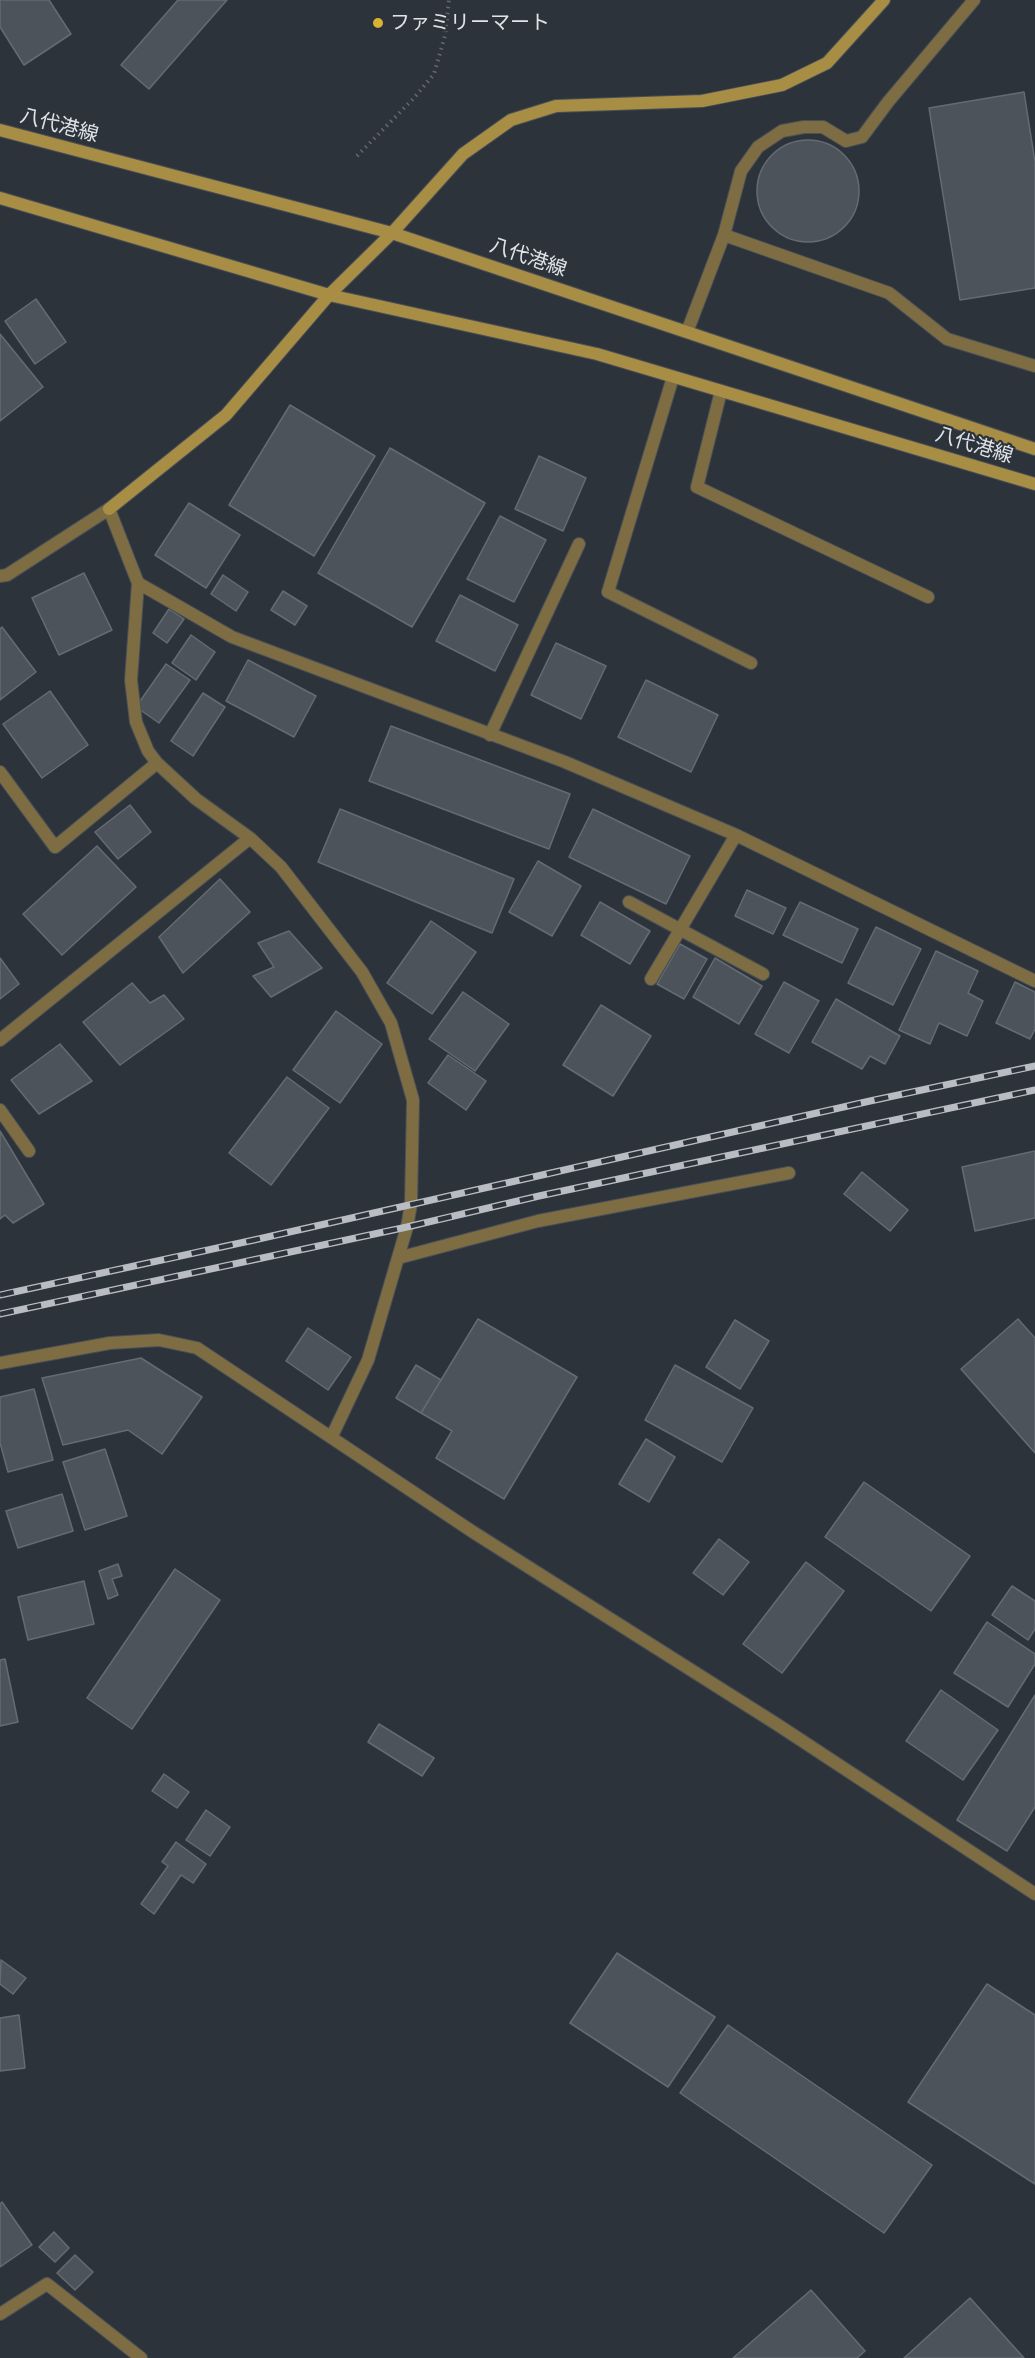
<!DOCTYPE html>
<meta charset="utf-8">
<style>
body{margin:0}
canvas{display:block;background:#2d333b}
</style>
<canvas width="1035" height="2358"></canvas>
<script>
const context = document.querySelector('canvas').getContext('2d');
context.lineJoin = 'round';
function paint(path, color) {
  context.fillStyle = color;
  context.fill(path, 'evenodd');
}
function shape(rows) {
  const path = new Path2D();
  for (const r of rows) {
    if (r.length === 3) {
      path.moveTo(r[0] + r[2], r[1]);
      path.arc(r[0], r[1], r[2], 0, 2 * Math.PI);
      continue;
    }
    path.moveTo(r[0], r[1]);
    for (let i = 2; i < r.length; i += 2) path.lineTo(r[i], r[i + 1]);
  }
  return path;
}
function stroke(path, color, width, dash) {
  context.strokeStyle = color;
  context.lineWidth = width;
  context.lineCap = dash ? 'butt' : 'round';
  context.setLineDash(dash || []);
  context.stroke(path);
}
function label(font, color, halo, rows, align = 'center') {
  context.font = font + ' Arial,"Noto Sans JP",sans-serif';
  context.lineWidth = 4.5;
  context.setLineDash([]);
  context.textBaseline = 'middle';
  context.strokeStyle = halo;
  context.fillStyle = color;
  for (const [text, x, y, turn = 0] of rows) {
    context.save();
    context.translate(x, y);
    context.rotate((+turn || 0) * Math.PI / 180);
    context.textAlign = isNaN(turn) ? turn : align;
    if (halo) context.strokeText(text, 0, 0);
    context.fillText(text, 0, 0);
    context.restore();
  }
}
const building = shape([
 [0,0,49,0,71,34,24,65,0,27,0,0],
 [178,0,227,0,149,89,121,65,178,0],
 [1024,92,1035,162,1035,288,960,300,929,108,1024,92],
 [808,191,51],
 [36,299,66,342,35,364,5,321,36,299],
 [0,334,43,387,0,421,0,334],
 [290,405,375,456,314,556,229,505,290,405],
 [390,448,485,503,412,627,318,573,390,448],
 [539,456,586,478,563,531,515,509,539,456],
 [189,503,240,535,206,588,155,555,189,503],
 [500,516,546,540,514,602,467,579,500,516],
 [84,573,112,630,59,655,32,598,84,573],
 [223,575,248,592,236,611,211,594,223,575],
 [283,591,307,606,295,625,271,610,283,591],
 [460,595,518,625,495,671,436,641,460,595],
 [169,609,184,619,167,643,153,633,169,609],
 [2,627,36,672,0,700,0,629,2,627],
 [191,635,215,652,196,680,172,663,191,635],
 [556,643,606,666,581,719,531,695,556,643],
 [248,660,316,696,294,737,226,701,248,660],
 [166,664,190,680,159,723,136,707,166,664],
 [646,680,718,715,691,772,618,737,646,680],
 [50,691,88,745,42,778,3,724,50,691],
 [203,693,225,707,193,756,171,741,203,693],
 [391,726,570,794,549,849,369,781,391,726],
 [130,805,151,832,118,859,95,832,130,805],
 [340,809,514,879,492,933,318,862,340,809],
 [593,809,690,856,666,904,569,857,593,809],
 [97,846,136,887,62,955,23,914,97,846],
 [538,861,581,886,552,936,509,912,538,861],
 [220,879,250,912,183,973,159,937,220,879],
 [747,890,786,908,773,934,735,916,747,890],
 [600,902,650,931,630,964,581,935,600,902],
 [800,902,858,929,842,963,783,935,800,902],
 [431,921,476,952,432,1014,387,983,431,921],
 [876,927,921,949,893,1005,848,983,876,927],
 [289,931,322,968,271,997,253,976,274,967,258,943,289,931],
 [680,944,707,959,684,999,657,984,680,944],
 [936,951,978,971,968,993,983,1001,967,1036,939,1023,930,1044,899,1030,936,951],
 [0,958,19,984,0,999,0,958],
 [715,958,762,986,739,1024,693,997,715,958],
 [784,982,819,1001,789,1053,755,1034,784,982],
 [1015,982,1035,992,1035,1029,1030,1039,996,1023,1015,982],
 [132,983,150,1003,164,995,184,1019,120,1065,83,1022,132,983],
 [463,992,509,1024,475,1071,429,1039,463,992],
 [836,999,900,1036,885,1064,870,1056,862,1069,812,1042,836,999],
 [601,1005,651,1036,613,1096,563,1065,601,1005],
 [336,1011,382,1044,340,1103,293,1070,336,1011],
 [60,1044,92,1081,39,1114,11,1080,60,1044],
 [448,1055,486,1081,466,1110,428,1083,448,1055],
 [287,1077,329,1108,271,1185,229,1153,287,1077],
 [0,1131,44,1204,13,1223,5,1215,0,1219,0,1131],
 [1035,1151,1035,1218,975,1231,962,1167,1035,1151],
 [862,1172,908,1210,890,1231,844,1194,862,1172],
 [478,1319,577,1377,504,1499,436,1458,452,1431,421,1413,478,1319],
 [1018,1319,1035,1338,1035,1453,961,1369,1018,1319],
 [735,1320,769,1341,740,1389,706,1367,735,1320],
 [308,1328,351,1357,328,1390,286,1361,308,1328],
 [141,1358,202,1397,162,1454,128,1430,63,1445,42,1378,141,1358],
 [416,1365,441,1380,421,1413,396,1398,416,1365],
 [675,1365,753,1408,722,1462,645,1420,675,1365],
 [34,1389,53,1460,8,1472,0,1443,0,1397,34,1389],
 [646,1439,675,1457,649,1502,619,1484,646,1439],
 [105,1449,127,1516,85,1530,63,1462,105,1449],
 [864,1482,970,1556,931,1611,825,1537,864,1482],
 [62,1494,73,1531,18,1548,6,1511,62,1494],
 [719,1539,749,1562,723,1595,693,1573,719,1539],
 [806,1562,844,1591,782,1673,743,1644,806,1562],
 [118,1564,122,1576,112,1579,118,1595,108,1599,99,1571,118,1564],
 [175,1569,220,1600,132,1729,87,1698,175,1569],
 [84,1581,94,1624,28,1640,18,1597,84,1581],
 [1012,1586,1035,1601,1035,1629,1028,1640,992,1615,1012,1586],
 [987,1622,1035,1654,1035,1664,1008,1707,954,1673,987,1622],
 [5,1659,18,1722,0,1726,0,1660,5,1659],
 [941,1690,998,1730,963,1780,906,1741,941,1690],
 [1035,1695,1035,1807,1007,1851,957,1820,1035,1695],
 [379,1724,434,1758,422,1776,368,1742,379,1724],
 [164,1774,189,1792,177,1808,152,1791,164,1774],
 [206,1810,230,1827,210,1856,186,1840,206,1810],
 [176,1842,206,1864,193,1883,181,1875,154,1914,141,1904,168,1866,162,1862,176,1842],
 [617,1953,715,2017,668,2087,570,2023,617,1953],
 [1,1960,26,1978,13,1994,0,1984,1,1960],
 [987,1984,1035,2015,1035,2184,908,2102,987,1984],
 [19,2015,25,2068,0,2071,0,2018,19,2015],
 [728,2025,932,2165,884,2233,680,2093,728,2025],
 [2,2202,32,2245,0,2267,0,2204,2,2202],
 [54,2232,69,2248,55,2262,39,2247,54,2232],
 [75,2255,93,2272,75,2290,57,2273,75,2255],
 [811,2290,865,2351,857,2358,733,2358,811,2290],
 [970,2298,1024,2358,904,2358,970,2298]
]);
paint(building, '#4d535b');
stroke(building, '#646b73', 1.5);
const lane = shape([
 [974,0,888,102,862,137,846,141,823,127,804,127,782,131,758,147,741,171,724,235,889,293,947,339,1035,366],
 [687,332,724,235],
 [673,377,608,592,751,663],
 [721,391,697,487,928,597]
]);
const street = shape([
 [0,576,7,575,109,509,138,583,131,680,136,722,148,751,157,763,196,799,250,838,281,867,362,972,391,1023,413,1100,411,1204,407,1227,368,1360,332,1436],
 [138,583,232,637,565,762,736,835,1035,981],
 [490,735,579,544],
 [0,772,55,847,157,763],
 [629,902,763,974],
 [651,979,736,835],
 [0,1040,250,838],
 [0,1110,29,1151],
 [398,1258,538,1221,789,1173],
 [0,1363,110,1343,159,1340,197,1348,473,1532,778,1725,1035,1894],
 [0,2314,47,2284,141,2358]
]);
const secondary = shape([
 [0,130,392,233,1035,449],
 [0,198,329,295,597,354,1035,484],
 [109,509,226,415,329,295,392,233,463,154,511,120,556,106,702,101,782,85,827,63,884,0]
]);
stroke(lane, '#494f57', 14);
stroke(street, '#494f57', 14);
stroke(secondary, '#494f57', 14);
stroke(shape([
 [357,156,414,98,434,74,445,36,449,0]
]), '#63686f', 4, [1.5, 4.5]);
stroke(lane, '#7e6d42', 12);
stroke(street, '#7e6d42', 12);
stroke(secondary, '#a88d45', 12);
const rail = shape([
 [0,1295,254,1240,870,1101,1035,1066],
 [0,1314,407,1227,539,1196,1035,1090]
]);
stroke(rail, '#b9bdc3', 7);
stroke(rail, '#2d333b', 4.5, [14]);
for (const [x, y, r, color] of [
 [378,23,6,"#dcb233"]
]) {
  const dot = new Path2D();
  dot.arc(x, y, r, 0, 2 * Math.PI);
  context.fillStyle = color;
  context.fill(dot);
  stroke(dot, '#2d333b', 2);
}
label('20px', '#dfe3e8', '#2d333b', [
 ["ファミリーマート",390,23]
], 'left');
label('20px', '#dfe3e8', '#2d333b', [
 ["八代港線",59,126,15],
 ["八代港線",528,258,19],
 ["八代港線",974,446,17]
]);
</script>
